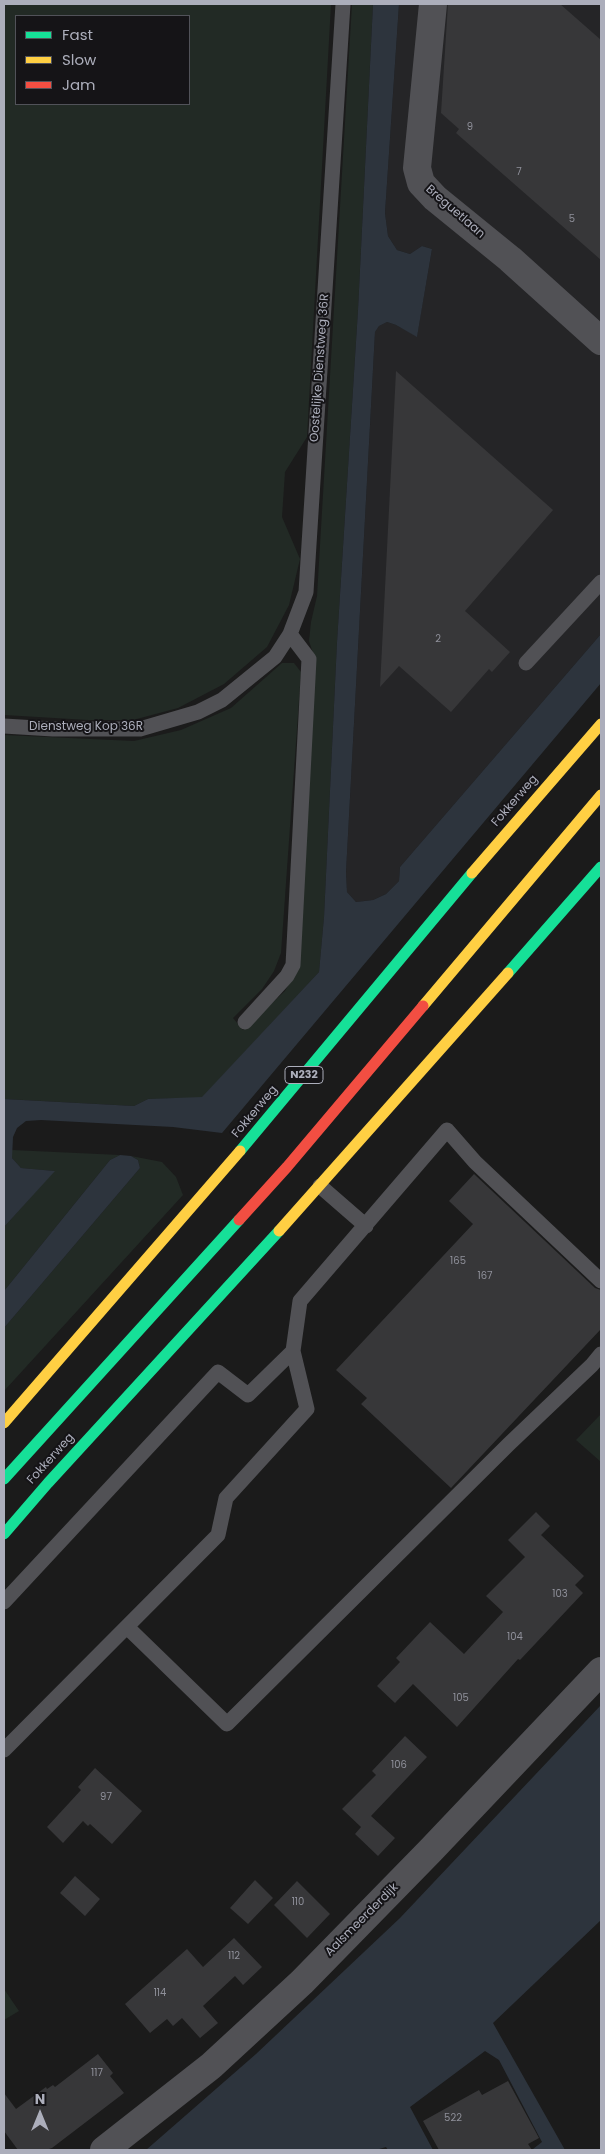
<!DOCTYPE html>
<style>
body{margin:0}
#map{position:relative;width:605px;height:2154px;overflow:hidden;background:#1b1b1b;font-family:Poppins,sans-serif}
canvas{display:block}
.frame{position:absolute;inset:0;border:5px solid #acaebb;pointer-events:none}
.legend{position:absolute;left:15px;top:15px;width:175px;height:90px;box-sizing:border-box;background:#151417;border:1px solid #515259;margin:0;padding:6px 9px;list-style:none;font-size:15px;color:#acaebb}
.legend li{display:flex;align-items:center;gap:10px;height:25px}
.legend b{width:25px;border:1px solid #515259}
.north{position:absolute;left:15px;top:2089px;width:50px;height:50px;-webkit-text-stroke:4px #151417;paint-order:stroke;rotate:0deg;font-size:14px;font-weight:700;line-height:20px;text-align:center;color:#acaebb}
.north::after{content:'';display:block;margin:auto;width:18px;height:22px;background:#acaebb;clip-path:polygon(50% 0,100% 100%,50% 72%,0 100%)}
</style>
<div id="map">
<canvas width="605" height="2154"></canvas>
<div class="frame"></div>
<ul class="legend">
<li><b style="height:6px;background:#16e098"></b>Fast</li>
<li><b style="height:6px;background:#ffcf43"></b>Slow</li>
<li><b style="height:6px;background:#f24e42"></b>Jam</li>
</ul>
<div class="north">N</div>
</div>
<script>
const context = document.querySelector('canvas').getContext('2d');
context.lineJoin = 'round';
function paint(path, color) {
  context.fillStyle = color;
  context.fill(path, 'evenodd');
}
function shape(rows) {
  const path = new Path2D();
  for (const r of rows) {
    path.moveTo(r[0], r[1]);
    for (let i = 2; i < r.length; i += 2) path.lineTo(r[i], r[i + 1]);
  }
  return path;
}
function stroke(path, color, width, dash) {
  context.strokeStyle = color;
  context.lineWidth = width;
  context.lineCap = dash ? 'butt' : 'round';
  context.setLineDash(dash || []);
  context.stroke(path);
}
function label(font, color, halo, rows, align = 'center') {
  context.font = font + ' Poppins,sans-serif';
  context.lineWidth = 4;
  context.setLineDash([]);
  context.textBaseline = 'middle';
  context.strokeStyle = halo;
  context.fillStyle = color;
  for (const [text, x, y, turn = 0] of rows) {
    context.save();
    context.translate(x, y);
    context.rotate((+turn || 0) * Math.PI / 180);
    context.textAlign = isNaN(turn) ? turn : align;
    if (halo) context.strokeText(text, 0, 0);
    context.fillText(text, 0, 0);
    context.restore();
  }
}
paint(shape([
 [399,4,601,4,601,634,400,867,399,881,386,894,373,900,356,902,347,892,346,872,375,332,379,326,387,322,396,325,417,336,432,249,422,246,410,254,397,250,388,236,385,213]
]), '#252527');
paint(shape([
 [4,4,331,4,307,437,285,472,282,517,300,559,289,605,267,647,224,684,178,708,133,720,88,720,4,715],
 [16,16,189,16,189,104,16,104],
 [352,4,373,4,358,310,337,642,324,917,319,972,202,1098,148,1099,134,1106,4,1099,4,735,134,741,181,730,231,708,282,663,294,663,301,672,281,953,274,971,262,989,233,1018,243,1030,285,991,295,972,314,656,309,641,311,622,317,596],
 [12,1150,120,1155,110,1160,4,1291,4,1227,54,1171,21,1168,12,1158],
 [131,1156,162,1162,176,1177,183,1195,4,1391,4,1328,140,1168,138,1160],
 [601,1414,601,1462,576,1440],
 [4,1989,19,2011,4,2020]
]), '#222a25');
paint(shape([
 [373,4,399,4,385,213,388,236,397,250,410,254,422,246,432,249,417,337,396,325,387,322,379,326,375,332,346,872,347,892,356,902,373,900,386,894,399,881,400,867,601,634,601,683,222,1133,173,1127,41,1120,26,1121,17,1128,13,1137,12,1158,21,1168,55,1171,4,1227,4,1099,134,1106,148,1099,202,1097,319,972,324,917,337,642,358,310],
 [120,1155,131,1156,138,1160,140,1168,4,1328,4,1291,110,1160],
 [601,1705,601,1920,493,2023,565,2150,534,2150,533,2149,542,2142,499,2060,485,2051,410,2107,433,2150,388,2150,386,2147,376,2150,146,2150,256,2054,400,1918]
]), '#2d343d');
paint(shape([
 [448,4,560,4,601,40,601,260,456,133,459,129,441,113],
 [396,371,553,510,465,611,510,652,492,672,489,669,451,712,399,666,380,687],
 [474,1174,595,1288,601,1290,601,1329,451,1488,361,1404,367,1398,336,1370,473,1224,449,1201],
 [536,1512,550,1526,541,1535,584,1576,575,1585,583,1593,520,1660,518,1659,457,1727,413,1684,395,1703,377,1686,400,1662,396,1658,430,1622,464,1654,503,1612,486,1596,525,1557,508,1540],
 [405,1736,427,1757,371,1816,395,1838,378,1856,355,1834,361,1827,342,1809,376,1775,372,1771],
 [95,1768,142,1811,112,1844,90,1824,88,1826,83,1821,63,1843,47,1827,81,1790,78,1787],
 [75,1876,100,1899,85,1916,60,1893],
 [255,1880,273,1898,248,1924,230,1908],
 [297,1881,330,1914,307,1938,274,1905],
 [234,1938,262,1967,243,1985,235,1976,203,2006,218,2023,200,2038,182,2018,173,2026,167,2019,150,2033,125,2004,187,1949,203,1967],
 [98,2054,113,2073,110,2076,124,2093,52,2148,46,2150,18,2150,4,2131,4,2093,16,2109,46,2087,47,2089,53,2085,55,2087],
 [508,2081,539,2138,528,2144,532,2150,439,2150,423,2121,479,2090,482,2095]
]), '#373739');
stroke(shape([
 [526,663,601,582],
 [4,726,53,729,140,729,198,712,222,700,275,657,290,634,306,592,343,4],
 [245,1022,287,976,293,965,309,659,290,634],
 [320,1186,366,1226],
 [4,1602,218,1372,248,1395,293,1351],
 [127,1627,227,1724,509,1444,592,1365,601,1354],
 [4,1750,218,1535,226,1498,307,1409,293,1351,300,1301,447,1130,475,1162,601,1281]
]), '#515155', 15);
stroke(shape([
 [433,4,417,168,421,183,435,198,510,259,601,341],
 [104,2150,211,2066,302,1982,431,1850,601,1671]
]), '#515155', 28);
stroke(shape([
 [508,973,601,867],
 [240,1151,472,873],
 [4,1479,239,1220],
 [4,1534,48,1483,279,1231]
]), '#16e098', 11);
stroke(shape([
 [472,873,601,724],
 [423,1006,601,795],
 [279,1231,508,973],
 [4,1423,240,1151]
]), '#ffcf43', 11);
stroke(shape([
 [239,1220,287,1167,423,1006]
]), '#f24e42', 11);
label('10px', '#8f909a', null, [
 ["9",470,127],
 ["7",519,172],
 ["5",572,219],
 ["2",438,639],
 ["165",458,1261],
 ["167",485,1276],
 ["103",560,1594],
 ["104",515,1637],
 ["105",461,1698],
 ["106",399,1765],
 ["97",106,1797],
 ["110",298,1902],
 ["112",234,1956],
 ["114",160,1993],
 ["117",97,2073],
 ["522",453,2118]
]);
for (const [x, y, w] of [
 [304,1075,38]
]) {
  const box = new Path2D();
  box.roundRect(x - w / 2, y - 8.5, w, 17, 4);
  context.fillStyle = '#151417';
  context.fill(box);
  stroke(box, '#acaebb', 1);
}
label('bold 11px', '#acaebb', null, [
 ["N232",304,1075]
]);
label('12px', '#acaebb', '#151417', [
 ["Breguetlaan",455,212,41],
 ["Oostelijke Dienstweg 36R",320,368,-86],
 ["Dienstweg Kop 36R",86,727],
 ["Fokkerweg",515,801,-49],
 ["Fokkerweg",255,1112,-50],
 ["Fokkerweg",51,1459,-48],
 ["Aalsmeerderdijk",362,1920,-45]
]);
</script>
